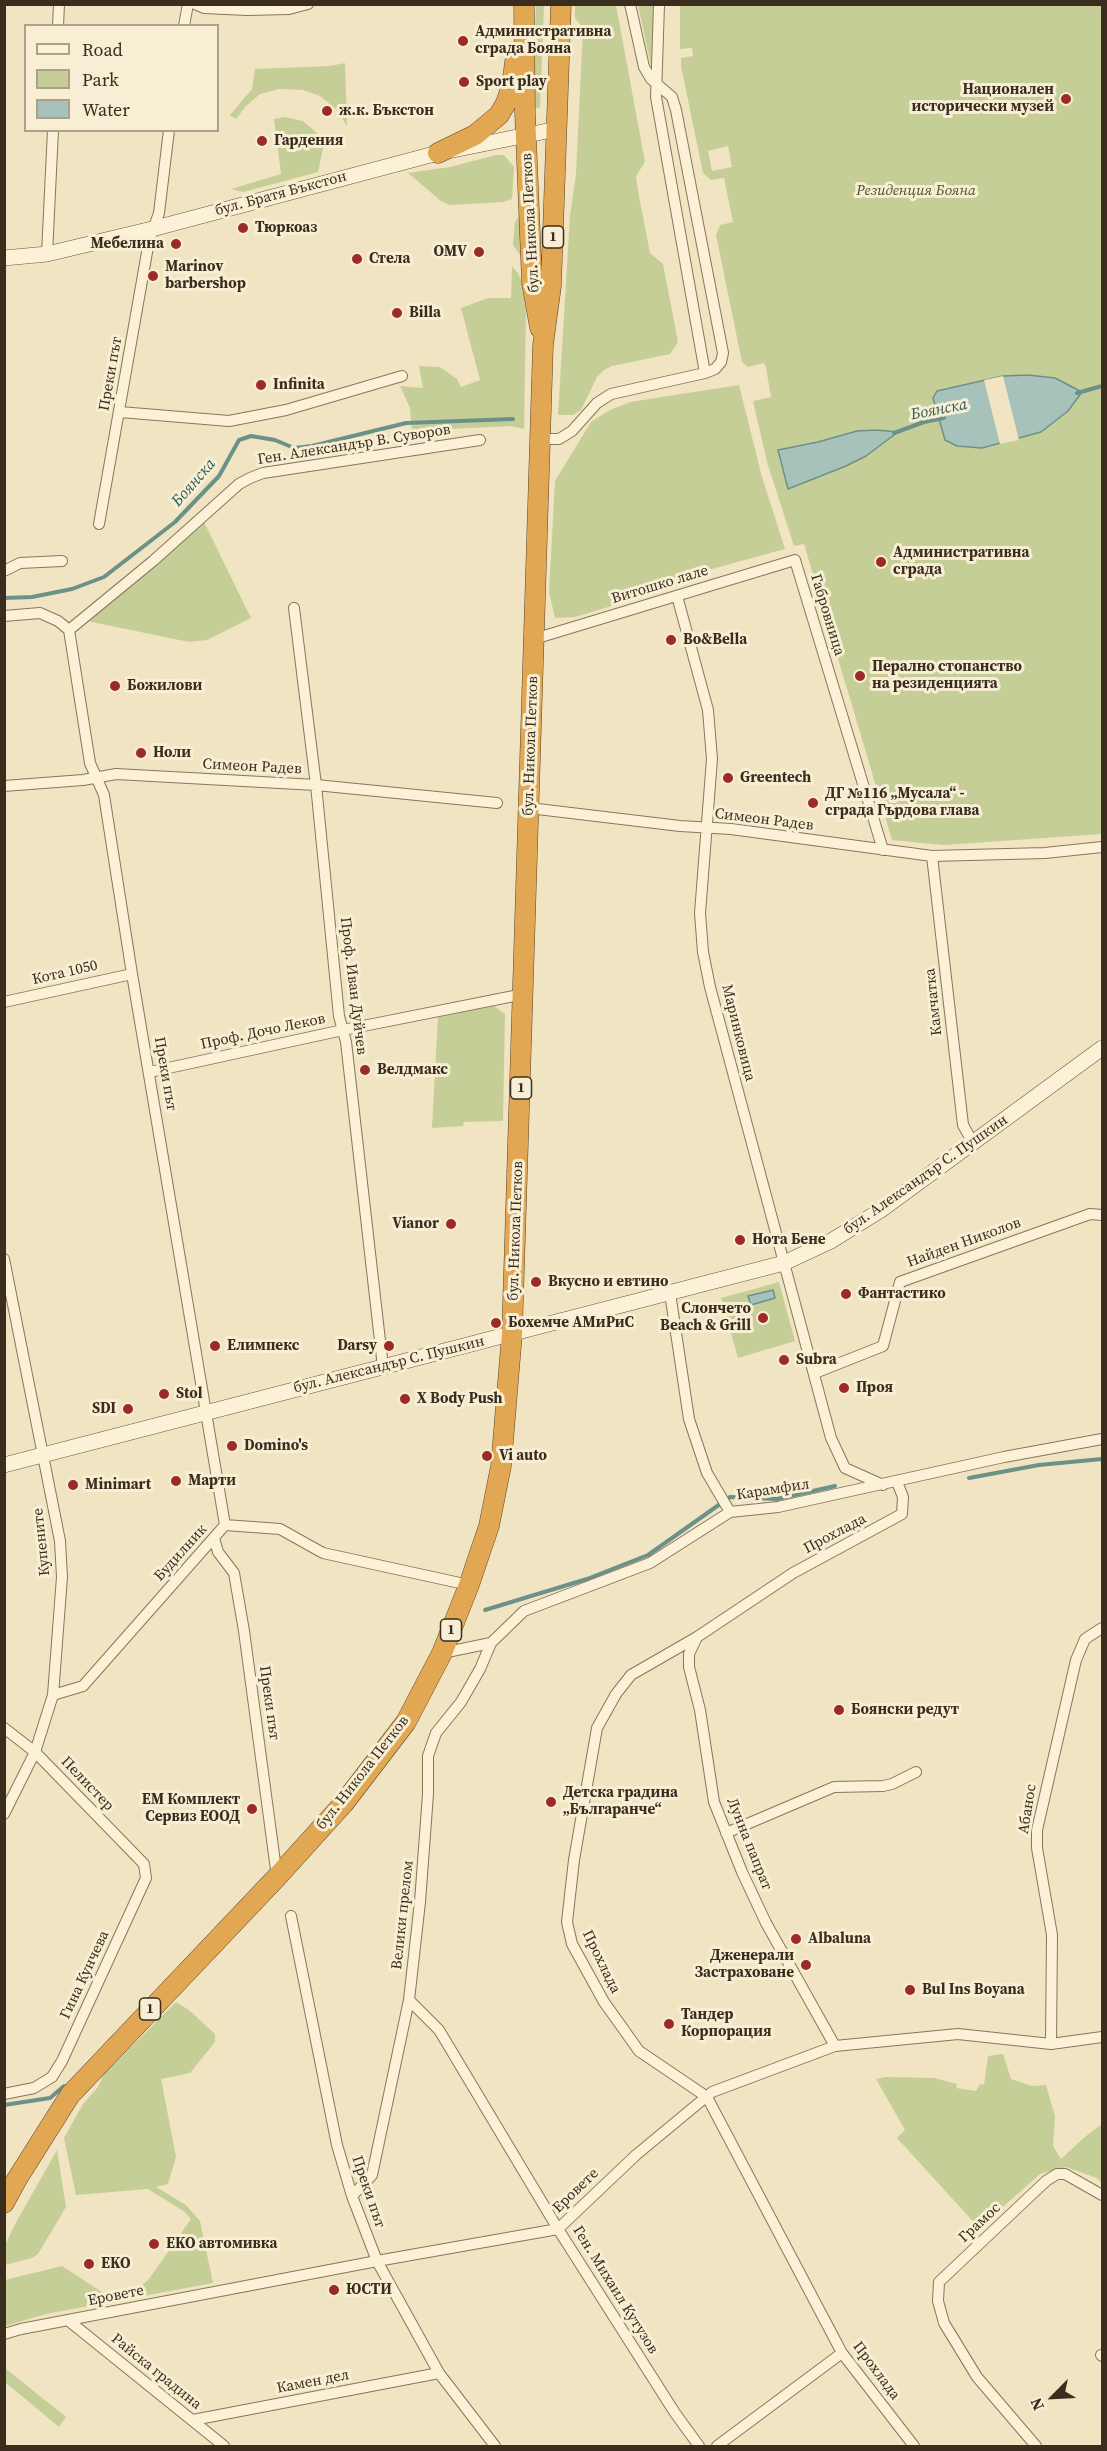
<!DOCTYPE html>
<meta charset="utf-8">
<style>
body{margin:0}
#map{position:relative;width:1107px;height:2451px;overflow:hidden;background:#f0e4c3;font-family:"Source Serif 4",serif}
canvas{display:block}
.frame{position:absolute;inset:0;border:6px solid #3a2d1e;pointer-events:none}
.legend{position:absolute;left:24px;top:24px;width:195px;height:108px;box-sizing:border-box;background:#f7eed3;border:2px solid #aba18b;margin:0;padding:8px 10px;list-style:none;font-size:18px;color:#3a2d1e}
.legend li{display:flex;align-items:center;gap:12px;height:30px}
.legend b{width:30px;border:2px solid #aba18b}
.north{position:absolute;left:1023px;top:2367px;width:60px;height:60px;-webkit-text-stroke:4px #f7eed3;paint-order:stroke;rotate:246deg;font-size:16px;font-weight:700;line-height:24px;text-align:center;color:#3a2d1e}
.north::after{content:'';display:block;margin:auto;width:21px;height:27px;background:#3a2d1e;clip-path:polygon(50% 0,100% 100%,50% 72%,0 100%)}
</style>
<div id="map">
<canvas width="1107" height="2451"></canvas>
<div class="frame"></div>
<ul class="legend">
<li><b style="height:8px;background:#faf1d7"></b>Road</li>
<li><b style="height:16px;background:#c6ce97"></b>Park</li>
<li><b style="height:16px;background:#a6c2bb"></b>Water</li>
</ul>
<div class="north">N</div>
</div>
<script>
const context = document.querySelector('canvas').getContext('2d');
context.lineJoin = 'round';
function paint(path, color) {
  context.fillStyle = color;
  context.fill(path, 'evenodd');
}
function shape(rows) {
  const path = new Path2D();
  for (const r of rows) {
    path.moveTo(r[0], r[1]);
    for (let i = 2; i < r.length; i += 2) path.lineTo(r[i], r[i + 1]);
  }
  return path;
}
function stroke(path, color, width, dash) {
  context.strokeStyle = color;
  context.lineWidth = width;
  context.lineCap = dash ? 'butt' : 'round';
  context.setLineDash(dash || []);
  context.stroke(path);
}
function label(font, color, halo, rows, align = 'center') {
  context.font = font + ' "Source Serif 4",serif';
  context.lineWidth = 6;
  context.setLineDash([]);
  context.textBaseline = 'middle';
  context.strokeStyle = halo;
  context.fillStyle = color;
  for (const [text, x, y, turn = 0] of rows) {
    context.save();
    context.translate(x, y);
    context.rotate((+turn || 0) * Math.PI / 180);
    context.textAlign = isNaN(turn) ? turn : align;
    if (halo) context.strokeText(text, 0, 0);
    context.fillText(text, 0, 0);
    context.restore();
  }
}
paint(shape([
 [536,5,544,5,540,108,532,107],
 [575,5,616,5,645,162,636,176,638,191,650,253,663,264,678,342,670,354,612,366,604,370,597,377,581,410,573,415,558,415,570,216,576,174,583,28,575,18],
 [638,5,654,5,651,66],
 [680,5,1102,5,1102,834,944,845,892,840,804,544,794,546,767,462,753,401,771,397,766,368,764,363,748,367,742,362,716,235,720,225,733,222,724,178,711,180,703,173,681,66,681,58,693,56,692,48,680,49],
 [728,146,732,167,712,171,708,151],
 [345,63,347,126,336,109,320,96,303,90,279,89,260,94,246,106,236,119,230,115,252,89,255,69,330,66],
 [285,117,303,121,316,132,323,149,318,172,243,192,231,189,281,174,274,119],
 [496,155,504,155,514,167,512,199,503,202,450,205,441,201,408,173,450,167],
 [523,211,527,265,513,245,515,222],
 [512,266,518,273,522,282,526,312,524,429,510,426,412,431,410,408,400,386,423,388,419,366,440,367,457,379,461,387,480,380,461,308,488,298,511,298],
 [739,385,762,477,785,549,613,596,615,605,575,617,555,618,549,592,555,481,591,422,608,411,630,402],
 [203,520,251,618,207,640,189,642,87,621],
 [494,1006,505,1014,503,1121,464,1122,463,1126,432,1128,438,1017],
 [779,1282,795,1341,738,1358,721,1298],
 [176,2002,189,2010,215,2034,215,2042,190,2073,161,2079,176,2157,168,2184,156,2187,186,2205,200,2221,213,2283,46,2314,5,2326,5,2280,62,2266,105,2294,141,2286,149,2279,191,2219,185,2212,148,2189,76,2195,64,2138,83,2104,98,2087,104,2074],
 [1003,2054,1011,2079,1032,2086,1046,2085,1055,2116,1053,2146,1061,2159,1086,2136,1102,2124,1102,2183,1097,2178,1066,2167,1040,2174,979,2228,897,2138,905,2130,876,2079,886,2077,934,2078,957,2084,956,2088,976,2091,980,2084,984,2085,988,2056],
 [57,2150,66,2207,38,2254,32,2258,5,2265,5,2246,14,2226],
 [6,2369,66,2417,59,2427,5,2382]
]), '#c6ce97');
const water = shape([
 [1028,375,1055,378,1082,392,1068,411,1041,432,982,448,957,446,945,440,933,398,937,391,1003,376,1028,375],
 [876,430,898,432,866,456,846,466,788,489,778,450,818,442,857,431,876,430],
 [773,1290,775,1298,751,1305,748,1296,773,1290]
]);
paint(water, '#a6c2bb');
stroke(water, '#6c9189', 1.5);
paint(shape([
 [1003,376,1019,440,1000,444,984,380]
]), '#f0e4c3');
stroke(shape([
 [1077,393,1102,386],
 [894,433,924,422,944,418],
 [4,598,32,597,72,589,104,577,175,522,219,476,239,440,251,436,275,440,294,448,312,446,406,423,513,419],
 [969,1478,1039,1465,1102,1459],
 [485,1610,587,1579,648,1555,730,1497,777,1499,835,1486],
 [4,2105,50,2098,64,2086]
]), '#6c9189', 4);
const street = shape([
 [195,4,204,8,247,10,289,9,308,4],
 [659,4,656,97,705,373],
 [58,26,59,4],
 [184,26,188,4],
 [47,254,53,130],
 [120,412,229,421,286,410,402,376],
 [541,439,559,439,572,431,597,403,611,394,705,373,715,369,721,362,723,353,676,110,672,97,651,79,644,67,630,4],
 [99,524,149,241,159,213,169,130],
 [4,571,20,563,62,561],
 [677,596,708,710,712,759,700,913,703,952,710,987,831,1438,845,1468,883,1485],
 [294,608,316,785,339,1016,346,1042,383,1367],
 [4,616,40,613,58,621,69,630],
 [69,630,90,763,104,795,132,974,225,1525],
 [69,630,153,561,239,484,250,478,263,473,480,440],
 [534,639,795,560,883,850],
 [4,786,83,780,116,774,316,785,497,803],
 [529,808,680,826,731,829,932,856,1045,853,1102,847],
 [932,856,963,1125,973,1143],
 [4,1002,132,974],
 [150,1072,343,1030,524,994],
 [4,1259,60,1541,62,1577,53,1695,35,1752,4,1814],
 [670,1293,689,1419,707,1473,730,1512],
 [815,1373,883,1346,900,1282,1090,1214,1102,1215],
 [897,1482,903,1497,902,1514,793,1573,697,1637,631,1675,616,1694,597,1728,574,1860,567,1922,572,1944,604,2002,639,2051,707,2097,842,2353,914,2446],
 [214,1538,218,1552,234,1573,244,1631,277,1877],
 [697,1637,689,1654,689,1667,700,1710,714,1802,742,1872,766,1923,835,2046],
 [442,1653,491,1643,524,1611,650,1563,730,1512,778,1507,1004,1457,1102,1439],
 [53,1695,83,1686,225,1525,280,1529,323,1553,469,1585],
 [4,1728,35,1752,144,1864,146,1878,62,2061,52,2077,34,2088,4,2094],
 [726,1833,834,1787,883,1786,892,1784,916,1772],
 [291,1916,337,2145,352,2196,377,2261,439,2373,495,2446],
 [409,2000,439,2030,558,2229,675,2413,699,2446],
 [1051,2044,1052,1935,1037,1848,1037,1830,1076,1660,1085,1639,1102,1628],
 [352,2196,372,2175,409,2000,420,1902,428,1794,428,1756,436,1733,461,1702,480,1669,491,1643],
 [69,2321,224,2446],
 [4,2334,21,2329,377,2261,558,2229,636,2155,712,2092,835,2046,958,2034,1051,2044,1102,2037],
 [1101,2355,1102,2356],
 [193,2420,439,2373],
 [717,2446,842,2353],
 [1036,2446,977,2377,944,2323,938,2301,939,2282,1046,2181,1057,2174,1065,2174,1102,2195]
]);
const secondary = shape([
 [4,258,47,254,152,229,438,153,557,129],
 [4,1465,784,1263,831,1241,881,1210,1102,1048]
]);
const highway = shape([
 [524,4,525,113,532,283,540,328],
 [438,153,475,135,499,115,506,103,512,85,515,62],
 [4,2203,17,2179,70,2095,277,1877,344,1803,406,1722,442,1653,469,1585,489,1526,501,1466,512,1334,543,345,551,286,561,4]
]);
stroke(street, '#8b7559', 12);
stroke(secondary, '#6d563c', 16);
stroke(highway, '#58432e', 21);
stroke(street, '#faf1d7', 10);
stroke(secondary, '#faf1d7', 15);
stroke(highway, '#e1a752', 20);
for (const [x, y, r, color] of [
 [463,41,6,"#9c2a27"],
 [464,82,6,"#9c2a27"],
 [1066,99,6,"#9c2a27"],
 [327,111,6,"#9c2a27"],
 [262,141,6,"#9c2a27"],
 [243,228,6,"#9c2a27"],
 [176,244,6,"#9c2a27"],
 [479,252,6,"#9c2a27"],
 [357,259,6,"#9c2a27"],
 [153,276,6,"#9c2a27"],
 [397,313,6,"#9c2a27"],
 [261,385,6,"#9c2a27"],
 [881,562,6,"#9c2a27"],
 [671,640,6,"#9c2a27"],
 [860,676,6,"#9c2a27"],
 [115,686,6,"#9c2a27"],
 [141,753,6,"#9c2a27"],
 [728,778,6,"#9c2a27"],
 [813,803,6,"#9c2a27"],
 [365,1070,6,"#9c2a27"],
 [451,1224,6,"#9c2a27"],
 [740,1240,6,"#9c2a27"],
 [536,1282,6,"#9c2a27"],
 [846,1294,6,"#9c2a27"],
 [763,1318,6,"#9c2a27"],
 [496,1323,6,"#9c2a27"],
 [215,1346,6,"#9c2a27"],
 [389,1346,6,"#9c2a27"],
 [784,1360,6,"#9c2a27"],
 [844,1388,6,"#9c2a27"],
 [164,1394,6,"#9c2a27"],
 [405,1399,6,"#9c2a27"],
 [128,1409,6,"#9c2a27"],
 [232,1446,6,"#9c2a27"],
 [487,1456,6,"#9c2a27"],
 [176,1481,6,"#9c2a27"],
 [73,1485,6,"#9c2a27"],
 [839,1710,6,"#9c2a27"],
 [551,1802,6,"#9c2a27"],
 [252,1809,6,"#9c2a27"],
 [796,1939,6,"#9c2a27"],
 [806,1965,6,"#9c2a27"],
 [910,1990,6,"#9c2a27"],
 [669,2024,6,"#9c2a27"],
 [154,2244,6,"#9c2a27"],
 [89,2264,6,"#9c2a27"],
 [334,2290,6,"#9c2a27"]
]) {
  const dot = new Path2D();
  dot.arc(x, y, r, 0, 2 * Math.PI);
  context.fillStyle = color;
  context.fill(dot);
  stroke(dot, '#f7eed3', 2);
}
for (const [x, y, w] of [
 [553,237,21],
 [521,1088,21],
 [451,1630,21],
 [150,2009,21]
]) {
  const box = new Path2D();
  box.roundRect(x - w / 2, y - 11, w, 22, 4.5);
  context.fillStyle = '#f7eed3';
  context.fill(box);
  stroke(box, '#3a2d1e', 1.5);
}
label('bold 14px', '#3a2d1e', null, [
 ["1",553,237],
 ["1",521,1088],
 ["1",451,1630],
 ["1",150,2009]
]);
label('bold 15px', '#3a2d1e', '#f7eed3', [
 ["Административна",475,32],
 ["сграда Бояна",475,49],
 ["Sport play",476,82],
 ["Национален",1054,90,"right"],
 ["исторически музей",1054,107,"right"],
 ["ж.к. Бъкстон",339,111],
 ["Гардения",274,141],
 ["Тюркоаз",255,228],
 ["Мебелина",164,244,"right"],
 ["OMV",467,252,"right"],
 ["Стела",369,259],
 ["Marinov",165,267],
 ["barbershop",165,284],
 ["Billa",409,313],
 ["Infinita",273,385],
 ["Административна",893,553],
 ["сграда",893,570],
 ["Bo&Bella",683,640],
 ["Перално стопанство",872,667],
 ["на резиденцията",872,684],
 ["Божилови",127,686],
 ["Ноли",153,753],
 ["Greentech",740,778],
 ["ДГ №116 „Мусала“ -",825,794],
 ["сграда Гърдова глава",825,811],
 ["Велдмакс",377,1070],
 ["Vianor",439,1224,"right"],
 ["Нота Бене",752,1240],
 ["Вкусно и евтино",548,1282],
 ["Фантастико",858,1294],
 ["Слончето",751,1309,"right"],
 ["Beach & Grill",751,1326,"right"],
 ["Бохемче АМиРиС",508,1323],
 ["Елимпекс",227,1346],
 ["Darsy",377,1346,"right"],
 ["Subra",796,1360],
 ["Проя",856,1388],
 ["Stol",176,1394],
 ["X Body Push",417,1399],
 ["SDI",116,1409,"right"],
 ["Domino's",244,1446],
 ["Vi auto",499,1456],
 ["Марти",188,1481],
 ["Minimart",85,1485],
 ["Боянски редут",851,1710],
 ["Детска градина",563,1793],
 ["„Българанче“",563,1810],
 ["ЕМ Комплект",240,1800,"right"],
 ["Сервиз ЕООД",240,1817,"right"],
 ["Albaluna",808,1939],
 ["Дженерали",794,1956,"right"],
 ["Застраховане",794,1973,"right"],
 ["Bul Ins Boyana",922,1990],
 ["Тандер",681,2015],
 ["Корпорация",681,2032],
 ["EKO автомивка",166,2244],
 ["EKO",101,2264],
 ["ЮСТИ",346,2290]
], 'left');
label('italic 15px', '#495724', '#f7eed3', [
 ["Резиденция Бояна",916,191]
]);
label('15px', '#3a2d1e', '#f7eed3', [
 ["бул. Братя Бъкстон",281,194,-15],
 ["бул. Никола Петков",531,223,-93],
 ["Преки път",111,374,-80],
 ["Ген. Александър В. Суворов",354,445,-9],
 ["Витошко лале",660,585,-17],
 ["Габровница",827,615,73],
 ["бул. Никола Петков",531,746,-88],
 ["Симеон Радев",252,767,3],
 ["Симеон Радев",764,820,7],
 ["Кота 1050",65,973,-13],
 ["Проф. Иван Дуйчев",353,986,83],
 ["Камчатка",934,1002,-96],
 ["Проф. Дочо Леков",263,1032,-12],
 ["Маринковица",738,1033,76],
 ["Преки път",165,1074,80],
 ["бул. Александър С. Пушкин",926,1175,-35],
 ["бул. Никола Петков",516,1231,-88],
 ["Найден Николов",964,1243,-20],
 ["бул. Александър С. Пушкин",389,1365,-14],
 ["Карамфил",773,1490,-9],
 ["Прохлада",835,1534,-28],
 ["Купените",42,1542,-96],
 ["Будилник",181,1553,-48],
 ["Преки път",269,1703,82],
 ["бул. Никола Петков",363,1773,-52],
 ["Пелистер",87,1784,46],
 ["Абанос",1028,1809,-81],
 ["Лунна папрат",749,1844,68],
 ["Велики прелом",403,1915,-84],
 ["Прохлада",601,1962,64],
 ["Гина Кунчева",85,1975,-65],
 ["Еровете",576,2191,-44],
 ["Преки път",368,2192,71],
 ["Грамос",980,2223,-43],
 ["Ген. Михаил Кутузов",615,2290,58],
 ["Еровете",116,2296,-11],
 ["Прохлада",876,2371,53],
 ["Райска градина",156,2372,39],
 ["Камен дел",313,2382,-11]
]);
label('italic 16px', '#2d5a59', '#f7eed3', [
 ["Боянска",939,410,-11],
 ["Боянска",194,483,-49]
]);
</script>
